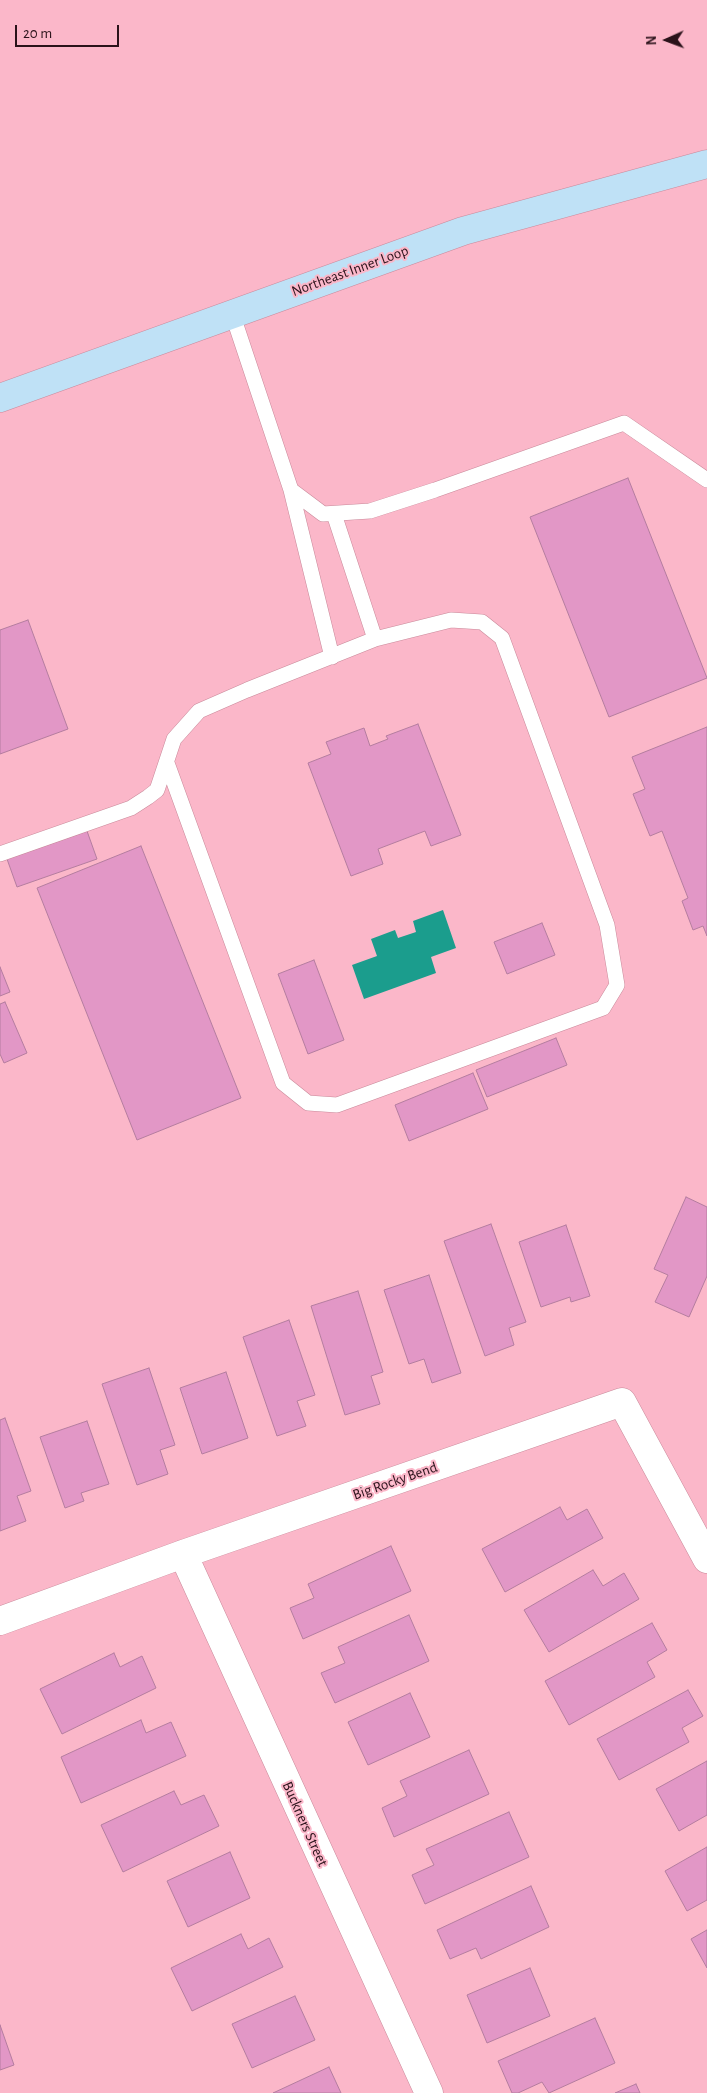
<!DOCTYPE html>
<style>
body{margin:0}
#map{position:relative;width:707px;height:2093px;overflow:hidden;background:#fbb7c9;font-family:"Alegreya Sans",sans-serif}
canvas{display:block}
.north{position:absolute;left:642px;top:15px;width:50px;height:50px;-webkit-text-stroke:4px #fbb7c9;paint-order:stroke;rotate:268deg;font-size:14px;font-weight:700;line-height:20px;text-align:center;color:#2a121a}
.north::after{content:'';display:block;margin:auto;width:18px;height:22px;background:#2a121a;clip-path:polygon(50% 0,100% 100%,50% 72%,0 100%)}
.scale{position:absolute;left:15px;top:25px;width:104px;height:22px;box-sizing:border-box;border:2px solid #2a121a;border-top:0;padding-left:6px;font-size:15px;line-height:18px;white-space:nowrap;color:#2a121a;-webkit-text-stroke:4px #fbb7c9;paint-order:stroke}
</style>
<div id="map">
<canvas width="707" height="2093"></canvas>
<div class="north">N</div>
<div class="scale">20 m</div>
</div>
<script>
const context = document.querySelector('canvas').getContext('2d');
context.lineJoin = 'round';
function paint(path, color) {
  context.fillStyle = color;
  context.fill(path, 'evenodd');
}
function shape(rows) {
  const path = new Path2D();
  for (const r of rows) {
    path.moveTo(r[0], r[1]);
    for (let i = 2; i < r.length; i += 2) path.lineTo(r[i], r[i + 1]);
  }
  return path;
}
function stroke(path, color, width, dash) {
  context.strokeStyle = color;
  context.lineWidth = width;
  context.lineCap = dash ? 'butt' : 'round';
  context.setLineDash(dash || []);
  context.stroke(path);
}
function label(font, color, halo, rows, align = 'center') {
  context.font = font + ' "Alegreya Sans",sans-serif';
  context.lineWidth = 4;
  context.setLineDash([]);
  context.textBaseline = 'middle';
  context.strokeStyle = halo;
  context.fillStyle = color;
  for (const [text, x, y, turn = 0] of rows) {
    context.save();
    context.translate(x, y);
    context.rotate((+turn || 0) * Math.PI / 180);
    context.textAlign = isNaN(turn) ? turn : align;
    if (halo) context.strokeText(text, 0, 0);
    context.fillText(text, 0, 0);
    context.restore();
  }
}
paint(shape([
 [443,910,456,948,431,957,436,973,364,999,352,965,377,956,371,939,395,930,398,938,416,932,413,921]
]), '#1b9d8d');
const building = shape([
 [628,478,707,678,609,717,530,517,628,478],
 [28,620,68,729,0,754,0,630,28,620],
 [418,724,461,835,431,846,425,831,378,849,383,864,351,876,308,763,331,754,326,742,364,728,370,746,388,739,386,736,418,724],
 [707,727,707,936,703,926,693,930,682,901,688,898,662,831,650,836,633,794,645,789,632,757,707,727],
 [87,831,97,859,17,887,7,859,87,831],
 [141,846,241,1098,137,1140,37,888,141,846],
 [542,923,555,955,507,974,494,942,542,923],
 [314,960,344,1040,308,1054,278,974,314,960],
 [0,967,10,992,0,996,0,967],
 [5,1002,27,1053,4,1063,0,1054,0,1004,5,1002],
 [556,1038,567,1065,487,1097,476,1070,556,1038],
 [473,1073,488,1109,409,1141,395,1105,473,1073],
 [686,1197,707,1207,707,1276,689,1317,655,1302,668,1275,654,1269,686,1197],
 [491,1224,526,1322,509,1328,514,1345,485,1356,444,1241,491,1224],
 [566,1225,590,1296,571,1302,570,1297,541,1307,519,1242,566,1225],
 [429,1275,461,1373,432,1383,424,1359,409,1364,384,1290,429,1275],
 [358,1291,383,1372,371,1376,380,1404,345,1415,311,1306,358,1291],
 [289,1320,315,1395,297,1401,306,1426,277,1436,243,1337,289,1320],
 [149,1368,175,1445,160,1450,168,1474,137,1485,102,1384,149,1368],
 [226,1372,248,1438,202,1454,180,1388,226,1372],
 [5,1418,31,1491,17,1496,26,1521,0,1531,0,1420,5,1418],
 [87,1421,109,1484,81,1493,84,1501,65,1508,40,1437,87,1421],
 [560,1507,567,1520,587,1509,603,1538,505,1592,482,1549,560,1507],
 [391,1546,411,1591,303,1639,290,1608,314,1598,308,1584,391,1546],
 [593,1570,603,1586,624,1573,639,1599,549,1652,524,1610,593,1570],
 [409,1615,429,1661,335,1703,321,1673,345,1663,338,1647,409,1615],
 [652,1623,667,1650,647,1662,655,1677,569,1725,545,1681,652,1623],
 [114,1653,120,1667,142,1656,156,1688,62,1734,40,1689,114,1653],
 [688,1690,703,1716,682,1728,689,1742,619,1780,597,1739,688,1690],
 [410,1693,430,1737,368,1765,348,1722,410,1693],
 [141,1720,146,1733,171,1722,186,1756,81,1803,61,1757,141,1720],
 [469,1750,489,1794,394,1837,382,1808,407,1796,400,1781,469,1750],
 [707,1761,707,1815,679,1831,656,1789,707,1761],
 [174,1791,181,1805,204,1795,219,1826,123,1872,101,1825,174,1791],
 [509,1812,529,1857,425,1904,412,1875,434,1865,426,1849,509,1812],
 [707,1847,707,1900,687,1911,665,1871,707,1847],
 [230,1852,250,1898,188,1927,167,1881,230,1852],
 [531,1886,549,1927,481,1959,476,1948,450,1959,437,1930,531,1886],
 [707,1930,707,1968,691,1939,707,1930],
 [241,1934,248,1949,269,1938,283,1967,192,2011,171,1968,241,1934],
 [530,1968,550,2016,487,2043,467,1995,530,1968],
 [295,1996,315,2040,252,2068,232,2024,295,1996],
 [595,2018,615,2063,549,2093,542,2082,518,2093,512,2093,498,2061,595,2018],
 [0,2025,14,2065,0,2070,0,2025],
 [329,2067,341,2093,273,2093,329,2067],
 [636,2084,640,2093,615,2093,636,2084]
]);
paint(building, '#e297c6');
stroke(building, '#b47d9f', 1);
const lane = shape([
 [232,313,291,490,323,514,370,511,435,490,624,423,707,480],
 [291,490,332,657],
 [334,514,375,639],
 [0,854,131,808,148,797,157,790,174,739,199,711,247,690,375,639,451,620,482,622,502,638,607,925,617,985,603,1008,337,1105,308,1103,283,1083,167,763]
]);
const street = shape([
 [183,1554,429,2093],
 [0,1621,183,1554,622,1402,707,1559]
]);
const secondary = shape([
 [0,398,463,231,707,164]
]);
stroke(lane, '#c9899a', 16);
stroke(street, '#c9899a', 29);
stroke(secondary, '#c9899a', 29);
stroke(lane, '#fff', 15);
stroke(street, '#fff', 28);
stroke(secondary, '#bfe1f6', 28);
label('15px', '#2a121a', '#fbb7c9', [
 ["Northeast Inner Loop",350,271,-20],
 ["Big Rocky Bend",395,1481,-19],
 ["Buckners Street",305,1824,66]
]);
</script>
